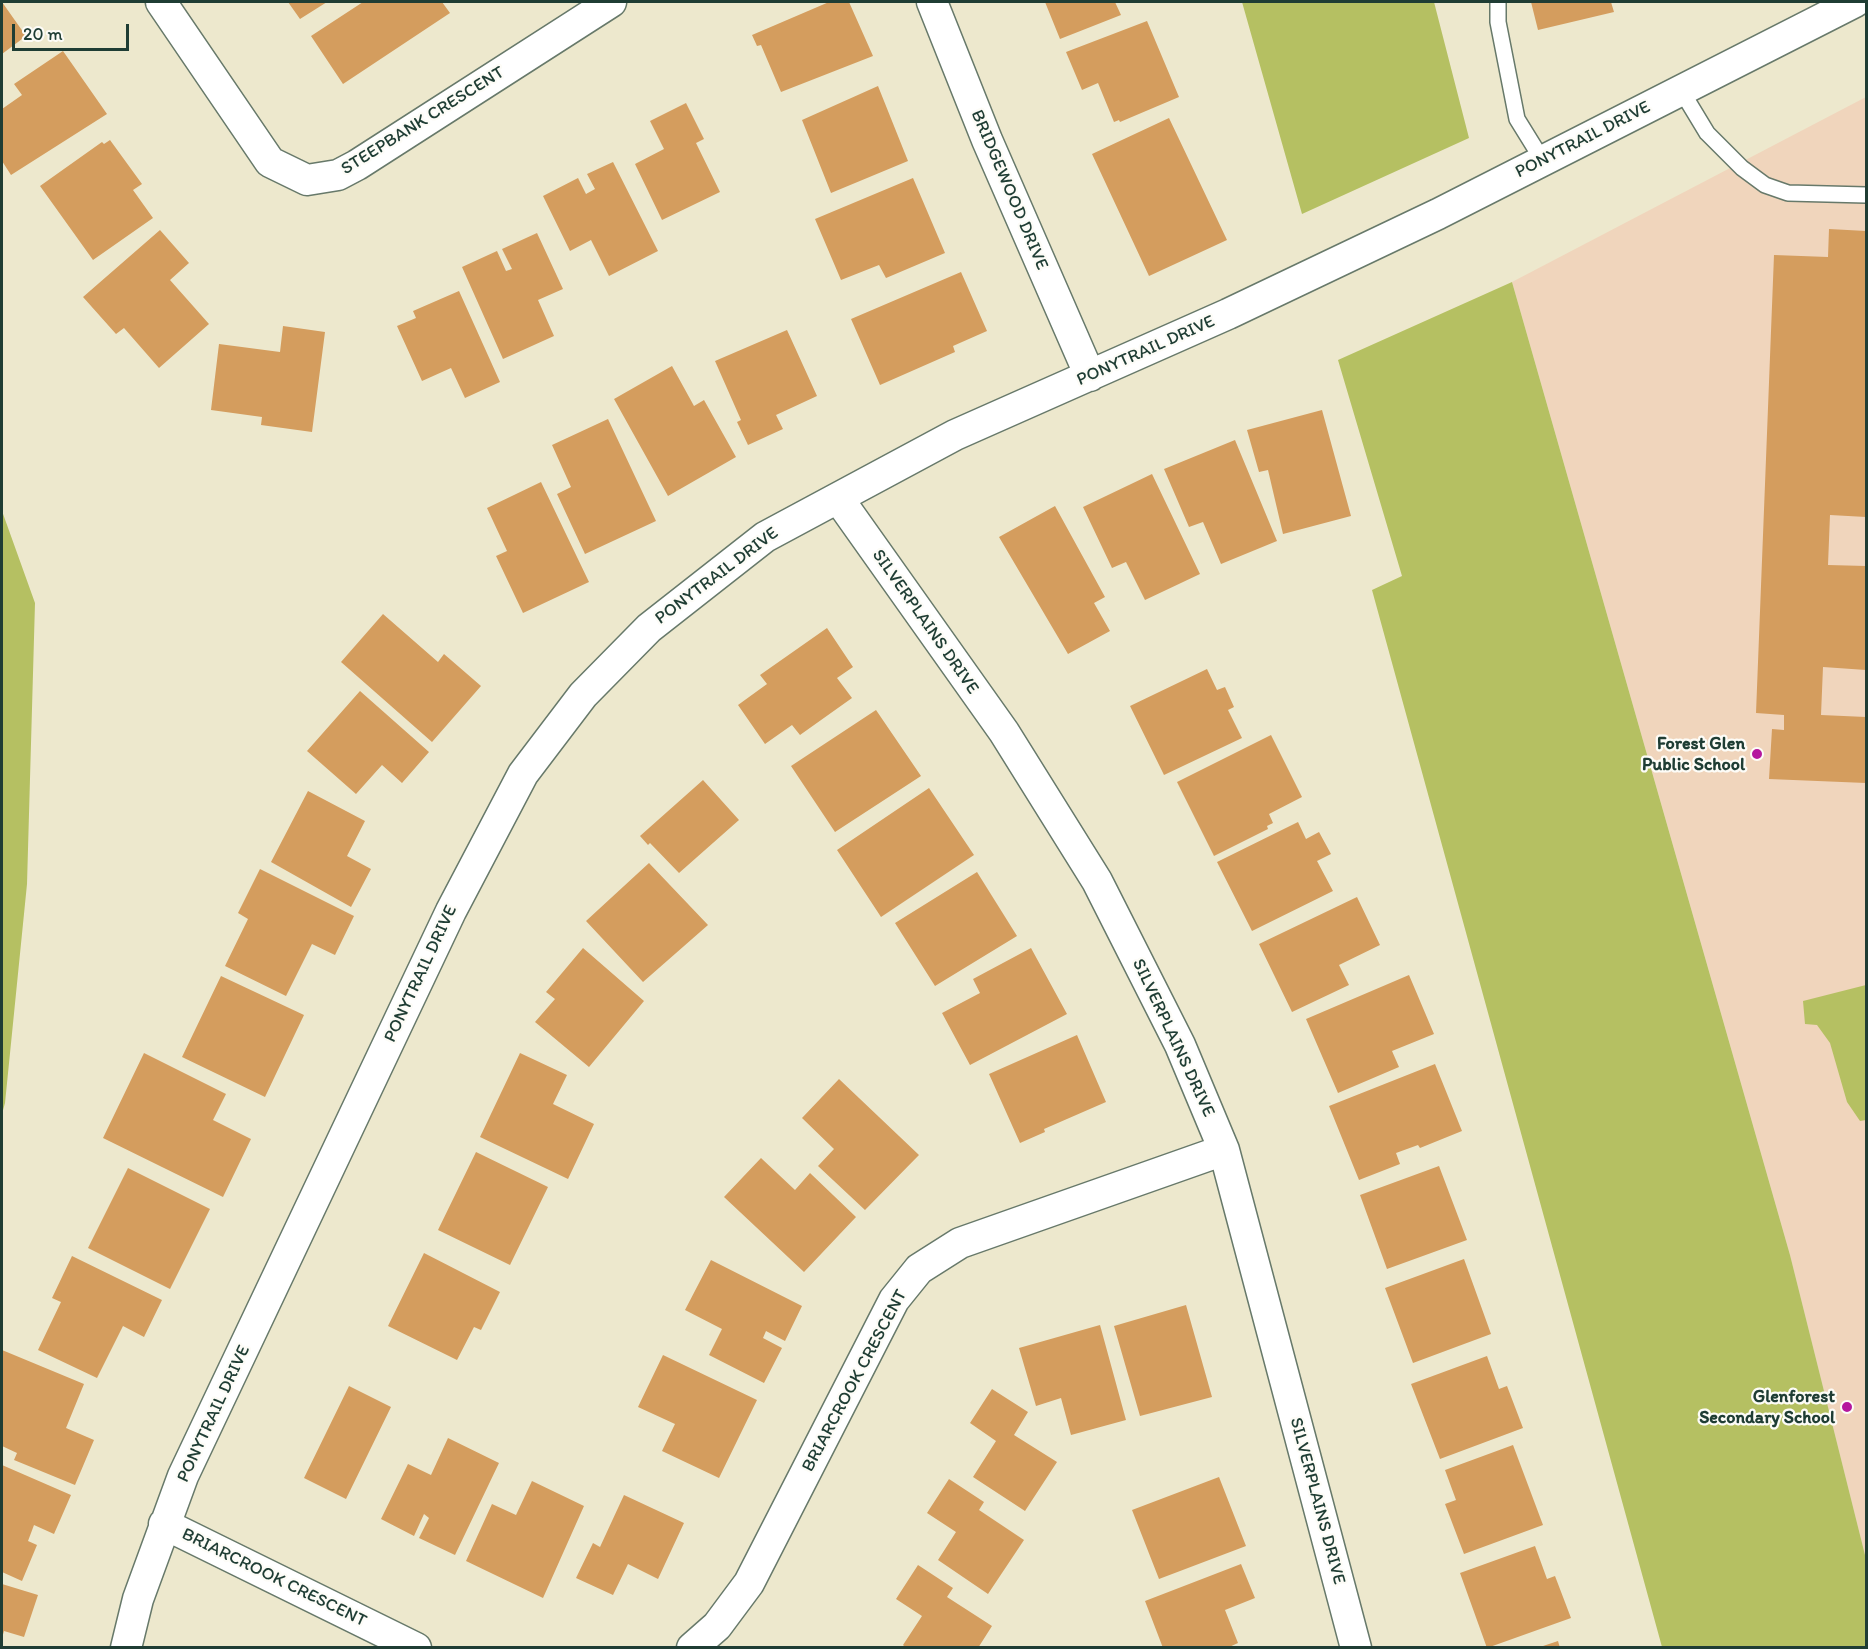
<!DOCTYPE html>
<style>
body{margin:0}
#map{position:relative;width:1868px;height:1649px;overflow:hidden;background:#ede8cd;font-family:Itim,sans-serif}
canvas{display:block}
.frame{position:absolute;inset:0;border:3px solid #1f3d34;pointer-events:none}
.scale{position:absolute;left:12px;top:24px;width:117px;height:27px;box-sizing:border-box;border:3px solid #1f3d34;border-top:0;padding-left:8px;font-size:18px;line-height:21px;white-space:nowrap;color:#1f3d34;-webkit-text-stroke:4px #fdfcf7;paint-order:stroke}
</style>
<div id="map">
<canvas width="1868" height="1649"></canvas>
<div class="frame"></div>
<div class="scale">20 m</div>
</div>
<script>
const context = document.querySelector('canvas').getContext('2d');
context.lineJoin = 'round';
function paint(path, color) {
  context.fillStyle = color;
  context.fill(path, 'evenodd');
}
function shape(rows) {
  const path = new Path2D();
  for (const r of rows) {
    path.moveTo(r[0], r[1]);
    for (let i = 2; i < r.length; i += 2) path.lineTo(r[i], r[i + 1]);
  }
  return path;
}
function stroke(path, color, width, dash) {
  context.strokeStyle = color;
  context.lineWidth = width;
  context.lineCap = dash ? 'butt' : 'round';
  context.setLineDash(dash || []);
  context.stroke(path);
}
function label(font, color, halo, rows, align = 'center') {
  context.font = font + ' Itim,sans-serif';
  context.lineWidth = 4.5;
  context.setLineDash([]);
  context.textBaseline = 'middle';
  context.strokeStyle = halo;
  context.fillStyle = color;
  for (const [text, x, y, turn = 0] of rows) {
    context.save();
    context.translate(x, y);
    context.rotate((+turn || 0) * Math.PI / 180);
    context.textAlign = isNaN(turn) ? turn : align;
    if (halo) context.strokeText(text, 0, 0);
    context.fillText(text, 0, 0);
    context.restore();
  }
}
paint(shape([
 [1866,97,1866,1559,1790,1255,1512,282]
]), '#f0d5bc');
paint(shape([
 [1242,2,1434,2,1469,138,1302,214],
 [1512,282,1790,1255,1866,1559,1866,1647,1662,1647,1372,590,1402,576,1338,360],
 [2,511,35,603,27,884,5,1103,2,1114],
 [1866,985,1866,1120,1860,1121,1847,1102,1830,1043,1817,1025,1805,1024,1803,1001]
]), '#b5c062');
paint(shape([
 [2,2,26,36,2,54],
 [288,2,327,2,300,19],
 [363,2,442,2,450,13,343,84,311,36],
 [829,2,849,2,873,56,781,92,761,45,757,46,752,35],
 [1045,2,1115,2,1121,15,1060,39],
 [1531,2,1611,2,1614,12,1538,30],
 [1147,21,1179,97,1120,122,1119,120,1114,122,1098,83,1082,90,1066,52],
 [63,51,107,114,11,175,2,161,2,109,22,95,14,84],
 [878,86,908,161,831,193,802,120],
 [686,103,704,139,696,143,720,192,662,220,635,164,664,149,650,121],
 [1169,118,1227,240,1149,276,1092,154],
 [110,140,142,184,133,190,153,218,93,260,40,186,102,142,104,144],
 [613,162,658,251,609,276,591,240,570,251,543,196,578,178,586,194,595,189,587,174],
 [913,178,945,253,886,278,879,265,841,280,815,219],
 [1829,229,1866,231,1866,517,1830,515,1828,565,1866,566,1866,670,1823,667,1821,715,1866,717,1866,783,1769,779,1772,729,1784,730,1784,715,1756,713,1774,255,1828,257],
 [160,230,189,263,170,280,209,324,159,368,124,328,116,334,83,297],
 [537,233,563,289,538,300,554,336,503,359,462,267,497,251,506,271,512,269,502,249],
 [961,272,987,331,953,346,955,352,880,385,851,319],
 [459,291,500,382,465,398,451,368,422,381,397,326,416,318,413,311],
 [283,326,325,332,312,432,261,425,262,417,211,410,219,344,280,352],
 [787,330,817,396,776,415,783,429,748,445,737,422,741,420,715,361],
 [672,366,694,406,704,400,736,457,668,496,614,399],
 [1322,410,1351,516,1283,534,1268,470,1259,472,1247,430],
 [608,419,656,521,585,554,557,494,571,487,552,445],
 [1235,440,1277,541,1221,564,1203,522,1189,527,1164,469],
 [1152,474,1200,574,1145,600,1126,562,1112,568,1083,507],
 [541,482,589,582,523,613,496,556,507,551,487,508],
 [1055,506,1105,597,1094,603,1110,631,1068,654,999,537],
 [383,614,438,662,444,654,481,686,432,742,341,662],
 [827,628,853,667,837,678,852,698,800,735,792,725,765,744,738,705,767,684,760,675],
 [1207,669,1217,690,1225,687,1234,707,1228,710,1242,738,1164,775,1130,706],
 [360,691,429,752,402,783,382,765,356,794,307,751],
 [876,710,921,776,835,832,791,766],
 [1271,735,1302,797,1269,814,1273,823,1267,826,1268,829,1214,856,1177,782],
 [703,780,739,820,679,873,650,843,648,845,640,836],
 [929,788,974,855,881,917,837,850],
 [308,791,365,821,347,856,371,869,351,907,271,862],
 [1298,822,1306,839,1319,832,1331,854,1317,861,1333,891,1252,931,1217,862],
 [649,863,708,925,643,982,586,921],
 [260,869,354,916,335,955,312,944,286,996,225,966,248,919,238,913],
 [977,872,1017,936,935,986,895,923],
 [1357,897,1380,945,1339,965,1349,985,1292,1012,1259,944],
 [583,948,644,1001,589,1067,535,1022,555,999,546,992],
 [1031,948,1067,1014,970,1065,942,1013,980,993,973,979],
 [1409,975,1434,1034,1392,1051,1399,1067,1338,1093,1306,1019],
 [221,976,304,1015,265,1097,182,1057],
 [1077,1035,1106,1102,1044,1129,1045,1132,1020,1143,989,1074],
 [144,1053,226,1094,213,1120,251,1139,223,1197,103,1138],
 [520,1053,567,1075,553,1104,594,1124,568,1179,480,1137],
 [1435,1064,1462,1131,1420,1148,1418,1145,1396,1153,1400,1164,1359,1180,1329,1106],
 [839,1079,919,1155,865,1210,818,1166,834,1149,802,1118],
 [476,1152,548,1187,510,1265,438,1230],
 [761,1158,795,1190,810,1173,856,1217,804,1272,724,1197],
 [1439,1166,1467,1240,1387,1269,1360,1195],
 [128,1168,210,1209,170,1289,88,1248],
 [424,1253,500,1292,481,1330,474,1327,457,1360,388,1326],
 [72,1256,162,1300,144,1337,123,1326,97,1378,38,1350,61,1302,52,1298],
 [1464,1259,1491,1334,1413,1363,1385,1288],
 [711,1260,802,1306,785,1341,766,1331,763,1338,782,1348,764,1383,709,1355,722,1329,685,1310],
 [1186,1305,1212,1397,1140,1416,1114,1326],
 [1100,1325,1126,1420,1071,1435,1061,1398,1036,1406,1019,1348],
 [2,1350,84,1384,66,1428,94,1440,75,1485,14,1460,17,1453,2,1446],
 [663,1355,757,1400,719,1478,662,1451,675,1424,638,1407],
 [1487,1356,1499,1389,1507,1386,1523,1428,1440,1459,1411,1384],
 [349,1386,391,1407,346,1499,304,1478],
 [992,1389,1028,1412,1014,1435,1057,1462,1025,1511,973,1477,996,1441,970,1423],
 [448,1438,499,1463,455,1555,419,1538,429,1518,424,1514,414,1536,381,1519,408,1464,431,1475],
 [1513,1445,1543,1525,1464,1554,1445,1504,1456,1500,1445,1470],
 [2,1465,71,1495,54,1534,34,1525,28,1541,37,1545,22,1581,2,1572],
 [1219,1477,1246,1546,1159,1579,1132,1510],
 [949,1479,984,1502,979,1510,1024,1540,988,1594,938,1560,956,1532,927,1513],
 [532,1481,584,1506,543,1598,466,1561,492,1504,516,1515],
 [624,1495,684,1523,658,1579,628,1564,613,1595,576,1578,593,1543,600,1547],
 [1535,1546,1547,1579,1555,1576,1571,1618,1487,1648,1460,1573],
 [1241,1564,1255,1598,1225,1610,1238,1643,1227,1648,1163,1648,1145,1601],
 [918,1565,953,1588,947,1597,992,1626,978,1648,906,1648,903,1645,922,1616,896,1599],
 [2,1584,38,1595,24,1637,4,1631,2,1638],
 [1558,1641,1560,1648,1540,1648,1540,1647]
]), '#d49d5e');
const service = shape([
 [1498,2,1498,22,1517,119,1543,161],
 [1681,90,1707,133,1742,168,1765,185,1788,193,1866,195]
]);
const minor = shape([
 [161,2,270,162,307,180,338,175,357,165,611,2],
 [932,2,987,140,1090,376],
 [838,498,1004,732,1097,881,1180,1045,1224,1150,1356,1648],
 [164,1524,416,1648],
 [126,1648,138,1599,183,1476,451,911,523,774,583,695,649,628,765,537,955,435,1228,314,1438,214,1855,2],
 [692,1648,717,1626,749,1583,894,1300,919,1269,960,1243,1224,1150]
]);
stroke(service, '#67796a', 18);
stroke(minor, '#67796a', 33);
stroke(service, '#fff', 15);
stroke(minor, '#fff', 30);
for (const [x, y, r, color] of [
 [1757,754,6,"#b5179e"],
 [1847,1407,6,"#b5179e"]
]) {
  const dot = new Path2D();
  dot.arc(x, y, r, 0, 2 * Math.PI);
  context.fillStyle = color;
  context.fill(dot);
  stroke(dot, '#fdfcf7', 2);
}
label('18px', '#1f3d34', '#fdfcf7', [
 ["STEEPBANK CRESCENT",423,121,-32],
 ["PONYTRAIL DRIVE",1583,140,-27],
 ["BRIDGEWOOD DRIVE",1009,190,67],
 ["PONYTRAIL DRIVE",1146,351,-24],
 ["PONYTRAIL DRIVE",717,576,-37],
 ["SILVERPLAINS DRIVE",925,622,55],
 ["PONYTRAIL DRIVE",421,974,-65],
 ["SILVERPLAINS DRIVE",1173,1038,65],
 ["BRIARCROOK CRESCENT",855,1381,-62],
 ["PONYTRAIL DRIVE",214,1414,-65],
 ["SILVERPLAINS DRIVE",1317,1501,75],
 ["BRIARCROOK CRESCENT",274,1578,26]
]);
label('bold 18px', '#1f3d34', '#fdfcf7', [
 ["Forest Glen",1745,744],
 ["Public School",1745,765],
 ["Glenforest",1835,1397],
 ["Secondary School",1835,1418]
], 'right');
</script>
